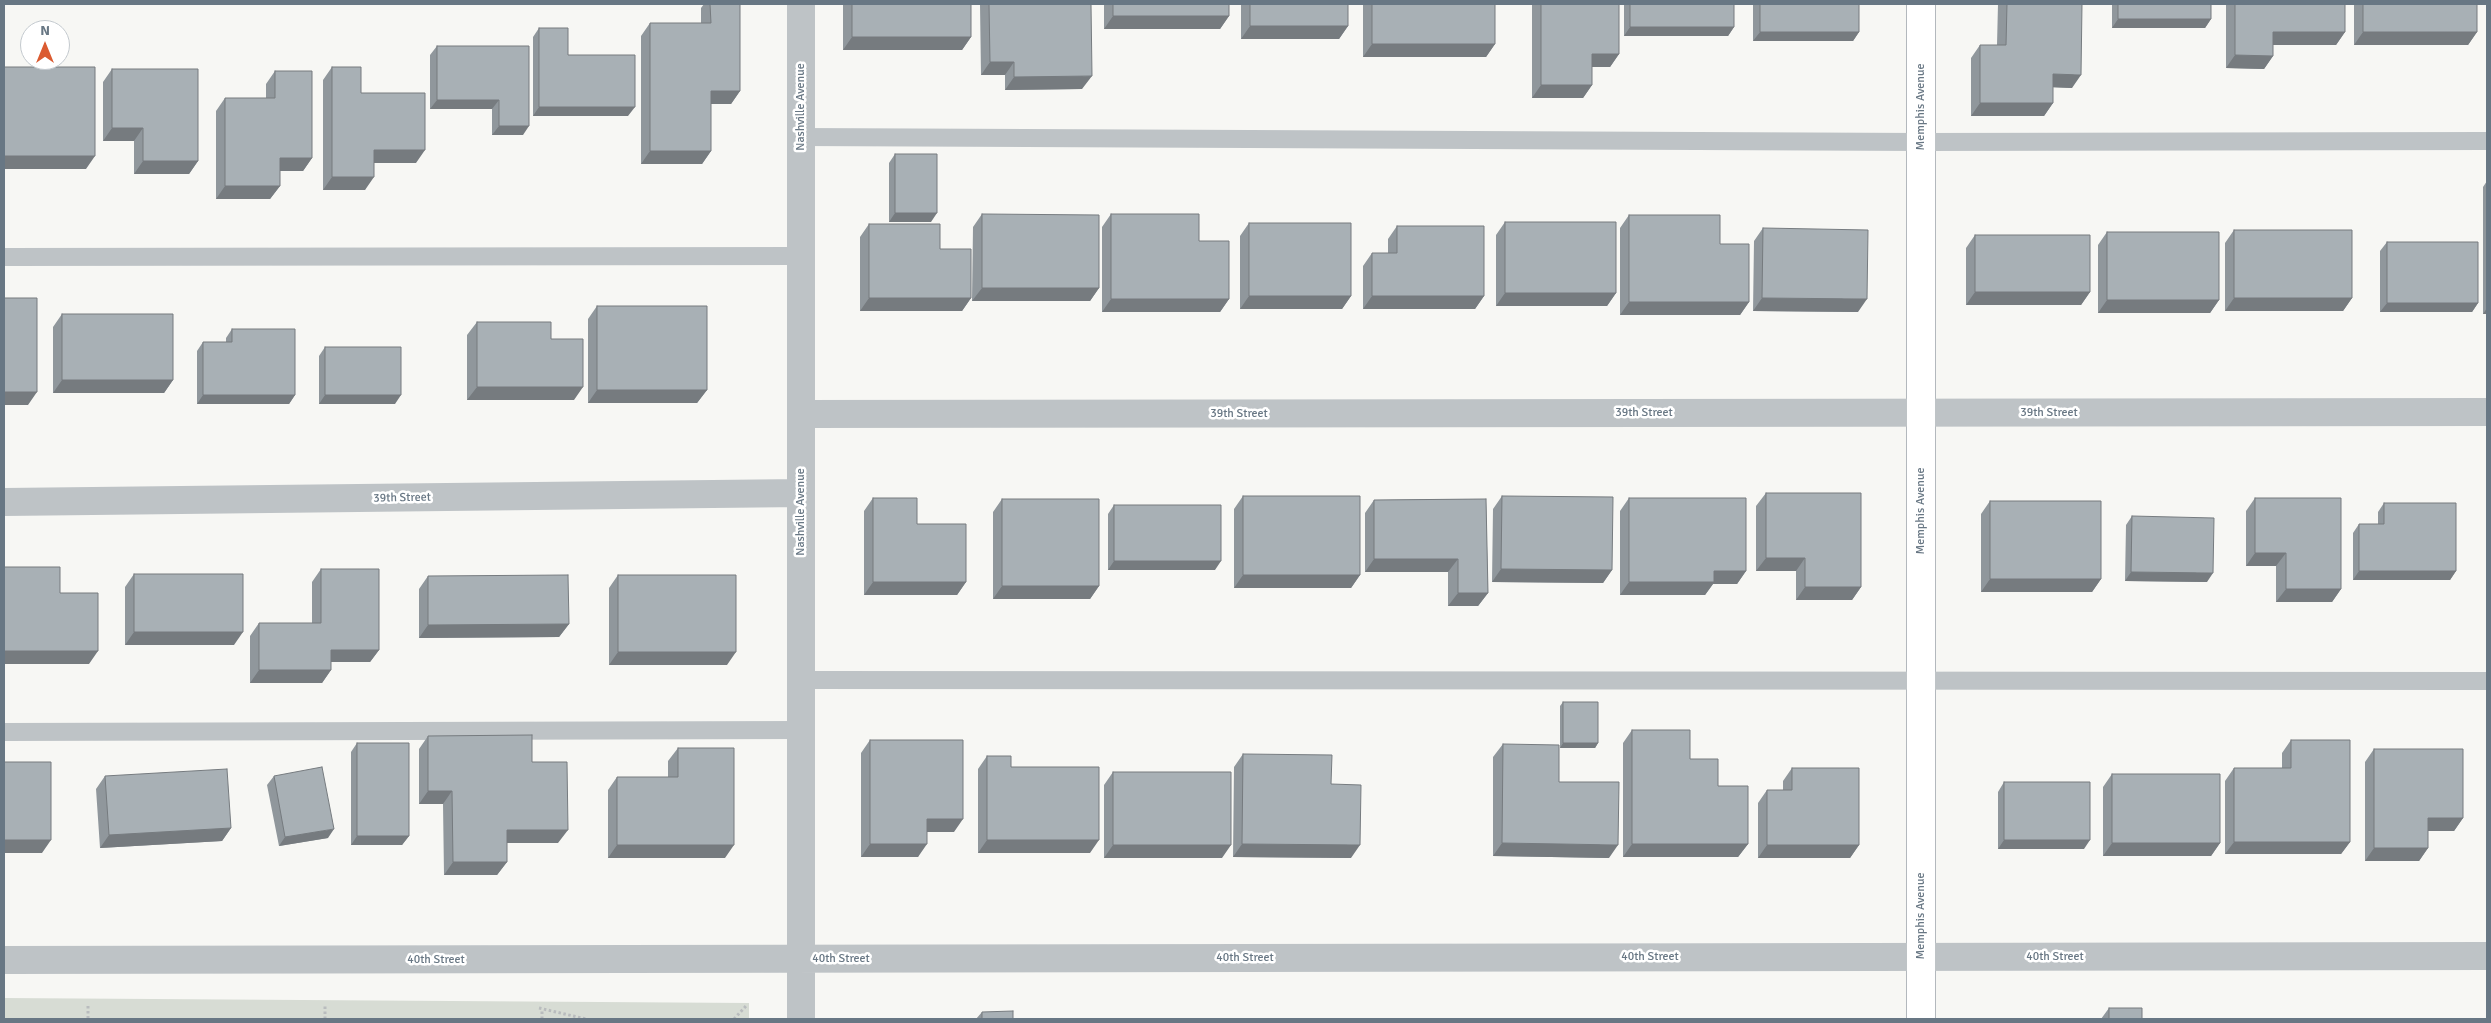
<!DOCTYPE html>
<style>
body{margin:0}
#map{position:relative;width:2491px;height:1023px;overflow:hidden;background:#f7f7f4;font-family:Signika,sans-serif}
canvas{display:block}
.frame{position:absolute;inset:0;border:5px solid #687784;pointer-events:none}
.north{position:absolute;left:20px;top:20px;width:50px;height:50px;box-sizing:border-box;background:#fff;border:1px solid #c3c9ce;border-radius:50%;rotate:0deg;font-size:14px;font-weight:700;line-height:20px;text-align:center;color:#687784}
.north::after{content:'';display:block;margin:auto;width:18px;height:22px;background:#db5b31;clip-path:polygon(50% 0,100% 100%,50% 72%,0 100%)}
</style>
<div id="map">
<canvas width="2491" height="1023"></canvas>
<div class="frame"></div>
<div class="north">N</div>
</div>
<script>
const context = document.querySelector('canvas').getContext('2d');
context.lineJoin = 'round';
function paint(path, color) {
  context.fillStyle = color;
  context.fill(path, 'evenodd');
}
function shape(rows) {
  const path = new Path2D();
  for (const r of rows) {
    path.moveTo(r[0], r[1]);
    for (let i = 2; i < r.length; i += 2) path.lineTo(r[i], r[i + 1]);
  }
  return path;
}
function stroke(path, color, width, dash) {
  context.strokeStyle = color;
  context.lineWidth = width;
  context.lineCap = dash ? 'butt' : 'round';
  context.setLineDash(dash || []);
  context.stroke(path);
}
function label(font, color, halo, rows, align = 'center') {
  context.font = font + ' Signika,sans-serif';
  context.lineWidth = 5;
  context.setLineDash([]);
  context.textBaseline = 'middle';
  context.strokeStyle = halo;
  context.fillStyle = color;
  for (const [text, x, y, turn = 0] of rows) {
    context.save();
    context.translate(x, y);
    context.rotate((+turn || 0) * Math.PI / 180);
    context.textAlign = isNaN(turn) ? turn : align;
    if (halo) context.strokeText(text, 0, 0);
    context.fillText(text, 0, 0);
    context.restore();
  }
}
paint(shape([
 [4,998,749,1003,749,1019,4,1019]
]), '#d7dcd4');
const secondary = shape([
 [1921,4,1921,1019]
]);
stroke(secondary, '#b3b8bd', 30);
stroke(shape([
 [88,1006,88,1019],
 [539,1008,586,1019],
 [325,1019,325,1006],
 [542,1019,542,1009],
 [734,1019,746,1006]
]), '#b9bcbe', 3, [2.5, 2.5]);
stroke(shape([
 [801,137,1921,142,2487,141],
 [4,257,801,256],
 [801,680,2487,681],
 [4,732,801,730]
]), '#bec3c6', 18);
stroke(shape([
 [801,414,2487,412],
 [4,502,801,493],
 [4,960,2487,956],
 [801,1019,801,4]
]), '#bec3c6', 28);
stroke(secondary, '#fff', 28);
paint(shape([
 [704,4,740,4,740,91,731,104,711,104,711,151,702,164,641,164,641,36,650,23,701,23,701,8],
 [843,4,971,4,971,37,962,50,843,50],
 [980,4,1091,4,1082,89,1005,90,1005,75,981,75],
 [1104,4,1229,4,1229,16,1220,29,1104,29],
 [1241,4,1348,4,1348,26,1339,39,1241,39],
 [1363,4,1495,4,1495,44,1486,57,1363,57],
 [1532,4,1619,4,1619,54,1610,67,1592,67,1592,85,1583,98,1532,98],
 [1624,4,1734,4,1734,27,1728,36,1624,36],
 [1753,4,1859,4,1859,32,1853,41,1753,41],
 [1998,4,2082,4,2072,88,2053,87,2053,103,2044,116,1971,116,1971,58,1980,45,1997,45],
 [2112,4,2211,4,2211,19,2205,28,2112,28],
 [2226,4,2345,4,2345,32,2336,45,2273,45,2273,56,2264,69,2226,68],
 [2354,4,2477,4,2477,32,2468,45,2354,45],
 [539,28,568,55,628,116,533,116,533,37],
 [437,46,529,46,523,135,492,135,492,109,430,109,430,55],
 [332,67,361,93,416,163,374,163,365,190,323,190,323,80],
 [112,69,198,161,189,174,134,174,134,141,103,141,103,82],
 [275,71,312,158,303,171,280,171,280,186,270,199,216,199,216,111,225,98,266,98,266,84],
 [895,154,931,222,889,222,889,163],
 [2487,181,2487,314,2483,314,2483,187],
 [982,214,1099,288,1090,301,972,301,973,227],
 [1111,214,1199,241,1229,299,1220,312,1102,312,1102,227],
 [1629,215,1720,244,1749,302,1740,315,1620,315,1620,228],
 [1505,222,1616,293,1607,306,1496,306,1496,235],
 [1249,223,1351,296,1342,309,1240,309,1240,236],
 [869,224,940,249,971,298,962,311,860,311,860,237],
 [1397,226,1484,296,1475,309,1363,309,1363,266,1372,253,1388,253,1388,239],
 [1763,228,1858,312,1753,311,1754,241],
 [2234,230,2352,298,2343,311,2225,311,2225,243],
 [2107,232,2219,300,2210,313,2098,313,2098,245],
 [1975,235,2090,292,2081,305,1966,305,1966,248],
 [2387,242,2478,303,2472,312,2380,312,2380,251],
 [597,306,707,390,697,403,588,403,588,319],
 [62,314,173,380,164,393,53,393,53,327],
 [477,322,551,339,574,400,467,400,467,335],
 [232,329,295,395,289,404,197,404,197,351,203,342,226,342,226,338],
 [325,347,395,404,319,404,319,356],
 [1766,493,1861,587,1852,600,1796,600,1796,571,1756,571,1756,506],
 [1243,496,1360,575,1351,588,1234,588,1234,509],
 [1502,496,1612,570,1603,583,1492,582,1493,509],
 [873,498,917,524,966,582,957,595,864,595,864,511],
 [1629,498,1746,571,1737,584,1713,584,1705,595,1620,595,1620,511],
 [2255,498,2341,589,2332,602,2276,602,2276,566,2246,566,2246,511],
 [1002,499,1099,586,1090,599,993,599,993,512],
 [1486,499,1488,593,1478,606,1448,606,1448,572,1365,572,1365,513,1374,500],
 [1990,501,2101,579,2092,592,1981,592,1981,514],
 [2384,503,2456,571,2450,580,2353,580,2353,533,2359,524,2378,524,2378,512],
 [1114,505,1215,570,1108,570,1108,514],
 [2132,516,2207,582,2125,581,2126,525],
 [321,569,379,650,370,662,331,662,331,670,322,683,250,683,250,636,259,623,312,623,312,582],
 [134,574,234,645,125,645,125,587],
 [618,575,727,665,609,665,609,588],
 [428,576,569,624,559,637,419,638,419,589],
 [1563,702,1598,743,1595,748,1560,748,1560,706],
 [1632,730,1690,759,1718,786,1748,844,1738,857,1623,857,1623,743],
 [428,736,532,762,558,843,507,843,507,862,497,875,444,875,443,804,419,804,419,749],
 [870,740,954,832,927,832,918,857,861,857,861,753],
 [2291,740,2350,842,2341,854,2225,854,2225,781,2234,768,2282,768,2282,753],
 [357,743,409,836,402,845,351,845,351,752],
 [1503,744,1559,782,1609,858,1493,856,1493,757],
 [678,748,725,858,608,858,608,790,617,777,668,777,668,761],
 [2374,749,2463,818,2454,831,2428,831,2428,848,2419,861,2365,861,2365,762],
 [1243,754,1331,784,1351,858,1233,857,1234,767],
 [987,756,1011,767,1090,853,978,853,978,769],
 [1792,768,1859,845,1850,858,1758,858,1758,803,1767,790,1783,790,1783,781],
 [1113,772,1222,858,1104,858,1104,785],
 [2112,774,2220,843,2211,856,2103,856,2103,787],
 [105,776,231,828,222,841,100,848,96,789],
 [274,776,328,838,279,846,267,785],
 [2004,782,2084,849,1998,849,1998,792],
 [2109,1008,2142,1019,2101,1019],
 [982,1012,1013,1019,976,1019]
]), '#90979c');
paint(shape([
 [1113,16,1229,16,1220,29,1104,29],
 [2118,19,2211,19,2205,28,2112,28],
 [1250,26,1348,26,1339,39,1241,39],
 [1630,27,1734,27,1728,36,1624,36],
 [1760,32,1859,32,1853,41,1753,41],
 [2273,32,2345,32,2336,45,2264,45],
 [2363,32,2477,32,2468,45,2354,45],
 [852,37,971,37,962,50,843,50],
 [1372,44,1495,44,1486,57,1363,57],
 [1592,54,1619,54,1610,67,1583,67],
 [2235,55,2273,56,2264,69,2226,68],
 [990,62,1014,62,1005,75,981,75],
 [2053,74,2081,75,2072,88,2044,87],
 [1092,76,1082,89,1005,90,1014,77],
 [1541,85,1592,85,1583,98,1532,98],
 [711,91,740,91,731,104,702,104],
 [437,100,499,100,492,109,430,109],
 [1980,103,2053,103,2044,116,1971,116],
 [539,107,635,107,628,116,533,116],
 [499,126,529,126,523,135,492,135],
 [112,128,143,128,134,141,103,141],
 [374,150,425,150,416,163,365,163],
 [650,151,711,151,702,164,641,164],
 [4,156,95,156,86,169,4,169],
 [280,158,312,158,303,171,270,171],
 [143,161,198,161,189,174,134,174],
 [332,177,374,177,365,190,323,190],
 [225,186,280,186,270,199,216,199],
 [895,213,937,213,931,222,889,222],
 [982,288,1099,288,1090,301,972,301],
 [1975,292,2090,292,2081,305,1966,305],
 [1505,293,1616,293,1607,306,1496,306],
 [1249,296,1351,296,1342,309,1240,309],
 [1372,296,1484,296,1475,309,1363,309],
 [869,298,971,298,962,311,860,311],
 [1762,298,1867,299,1858,312,1753,311],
 [2234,298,2352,298,2343,311,2225,311],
 [1111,299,1229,299,1220,312,1102,312],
 [2107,300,2219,300,2210,313,2098,313],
 [1629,302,1749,302,1740,315,1620,315],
 [2387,303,2478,303,2472,312,2380,312],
 [2487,308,2487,314,2483,314],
 [62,380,173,380,164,393,53,393],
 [477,387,583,387,574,400,467,400],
 [597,390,707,390,697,403,588,403],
 [4,392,37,392,28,405,4,405],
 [203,395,295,395,289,404,197,404],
 [325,395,401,395,395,404,319,404],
 [2255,553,2286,553,2276,566,2246,566],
 [1766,558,1805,558,1796,571,1756,571],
 [1374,559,1458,559,1448,572,1365,572],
 [1114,561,1221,561,1215,570,1108,570],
 [1501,569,1612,570,1603,583,1492,582],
 [1714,571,1746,571,1737,584,1713,584,1705,595,1620,595,1629,582],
 [2359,571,2456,571,2450,580,2353,580],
 [2131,572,2213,573,2207,582,2125,581],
 [1243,575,1360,575,1351,588,1234,588],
 [1990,579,2101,579,2092,592,1981,592],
 [873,582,966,582,957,595,864,595],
 [1002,586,1099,586,1090,599,993,599],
 [1805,587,1861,587,1852,600,1796,600],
 [2286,589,2341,589,2332,602,2276,602],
 [1458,593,1488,593,1478,606,1448,606],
 [569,624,559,637,419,638,428,625],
 [134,632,243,632,234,645,125,645],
 [331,650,379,650,370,662,322,662],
 [4,651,98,651,89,664,4,664],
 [618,652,736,652,727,665,609,665],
 [259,670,331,670,322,683,250,683],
 [1563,743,1598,743,1595,748,1560,748],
 [428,791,452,791,443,804,419,804],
 [2428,818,2463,818,2454,831,2419,831],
 [927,819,963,819,954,832,918,832],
 [231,828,222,841,100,848,109,835],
 [334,829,328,838,279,846,285,837],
 [507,830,568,830,558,843,497,843],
 [357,836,409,836,402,845,351,845],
 [4,840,51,840,42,853,4,853],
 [987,840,1099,840,1090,853,978,853],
 [2004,840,2090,840,2084,849,1998,849],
 [2234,842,2350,842,2341,854,2225,854],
 [1502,843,1618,845,1609,858,1493,856],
 [2112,843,2220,843,2211,856,2103,856],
 [870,844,927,844,918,857,861,857],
 [1242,844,1360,845,1351,858,1233,857],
 [1632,844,1748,844,1738,857,1623,857],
 [617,845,734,845,725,858,608,858],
 [1113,845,1231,845,1222,858,1104,858],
 [1767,845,1859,845,1850,858,1758,858],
 [2374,848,2428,848,2419,861,2365,861],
 [453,862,507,862,497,875,444,875]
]), '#767b7f');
const building = shape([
 [710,4,740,4,740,91,711,91,711,151,650,151,650,23,711,23,710,4],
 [852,4,971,4,971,37,852,37,852,4],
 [989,4,1091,4,1092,76,1014,77,1014,62,990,62,989,4],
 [1113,4,1229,4,1229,16,1113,16,1113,4],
 [1250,4,1348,4,1348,26,1250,26,1250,4],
 [1372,4,1495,4,1495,44,1372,44,1372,4],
 [1541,4,1619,4,1619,54,1592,54,1592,85,1541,85,1541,4],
 [1630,4,1734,4,1734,27,1630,27,1630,4],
 [1760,4,1859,4,1859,32,1760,32,1760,4],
 [2007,4,2082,4,2081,75,2053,74,2053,103,1980,103,1980,45,2006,45,2007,4],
 [2118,4,2211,4,2211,19,2118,19,2118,4],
 [2235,4,2345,4,2345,32,2273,32,2273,56,2235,55,2235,4],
 [2363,4,2477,4,2477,32,2363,32,2363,4],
 [539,28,568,28,568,55,635,55,635,107,539,107,539,28],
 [437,46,529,46,529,126,499,126,499,100,437,100,437,46],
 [4,67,95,67,95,156,4,156,4,67],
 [332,67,361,67,361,93,425,93,425,150,374,150,374,177,332,177,332,67],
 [112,69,198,69,198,161,143,161,143,128,112,128,112,69],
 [275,71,312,71,312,158,280,158,280,186,225,186,225,98,275,98,275,71],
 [895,154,937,154,937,213,895,213,895,154],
 [982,214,1099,215,1099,288,982,288,982,214],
 [1111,214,1199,214,1199,241,1229,241,1229,299,1111,299,1111,214],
 [1629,215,1720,215,1720,244,1749,244,1749,302,1629,302,1629,215],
 [1505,222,1616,222,1616,293,1505,293,1505,222],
 [1249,223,1351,223,1351,296,1249,296,1249,223],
 [869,224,940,224,940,249,971,249,971,298,869,298,869,224],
 [1397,226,1484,226,1484,296,1372,296,1372,253,1397,253,1397,226],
 [1763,228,1868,230,1867,299,1762,298,1763,228],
 [2234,230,2352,230,2352,298,2234,298,2234,230],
 [2107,232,2219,232,2219,300,2107,300,2107,232],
 [1975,235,2090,235,2090,292,1975,292,1975,235],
 [2387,242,2478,242,2478,303,2387,303,2387,242],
 [4,298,37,298,37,392,4,392,4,298],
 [597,306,707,306,707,390,597,390,597,306],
 [62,314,173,314,173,380,62,380,62,314],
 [477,322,551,322,551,339,583,339,583,387,477,387,477,322],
 [232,329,295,329,295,395,203,395,203,342,232,342,232,329],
 [325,347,401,347,401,395,325,395,325,347],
 [1766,493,1861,493,1861,587,1805,587,1805,558,1766,558,1766,493],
 [1243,496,1360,496,1360,575,1243,575,1243,496],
 [1502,496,1613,497,1612,570,1501,569,1502,496],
 [873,498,917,498,917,524,966,524,966,582,873,582,873,498],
 [1629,498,1746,498,1746,571,1714,571,1714,582,1629,582,1629,498],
 [2255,498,2341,498,2341,589,2286,589,2286,553,2255,553,2255,498],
 [1002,499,1099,499,1099,586,1002,586,1002,499],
 [1486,499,1488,593,1458,593,1458,559,1374,559,1374,500,1486,499],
 [1990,501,2101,501,2101,579,1990,579,1990,501],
 [2384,503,2456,503,2456,571,2359,571,2359,524,2384,524,2384,503],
 [1114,505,1221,505,1221,561,1114,561,1114,505],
 [2132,516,2214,518,2213,573,2131,572,2132,516],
 [4,567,60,567,60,593,98,593,98,651,4,651,4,567],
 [321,569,379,569,379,650,331,650,331,670,259,670,259,623,321,623,321,569],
 [134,574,243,574,243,632,134,632,134,574],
 [568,575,569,624,428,625,428,576,568,575],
 [618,575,736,575,736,652,618,652,618,575],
 [1563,702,1598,702,1598,743,1563,743,1563,702],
 [1632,730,1690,730,1690,759,1718,759,1718,786,1748,786,1748,844,1632,844,1632,730],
 [532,735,532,762,567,762,568,830,507,830,507,862,453,862,452,791,428,791,428,736,532,735],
 [870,740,963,740,963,819,927,819,927,844,870,844,870,740],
 [2291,740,2350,740,2350,842,2234,842,2234,768,2291,768,2291,740],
 [357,743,409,743,409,836,357,836,357,743],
 [1503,744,1559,745,1559,782,1619,782,1618,845,1502,843,1503,744],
 [678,748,734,748,734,845,617,845,617,777,678,777,678,748],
 [2374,749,2463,749,2463,818,2428,818,2428,848,2374,848,2374,749],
 [1243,754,1332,755,1331,784,1361,785,1360,845,1242,844,1243,754],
 [987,756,1011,756,1011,767,1099,767,1099,840,987,840,987,756],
 [4,762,51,762,51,840,4,840,4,762],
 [322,767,334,829,285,837,274,776,322,767],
 [1792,768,1859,768,1859,845,1767,845,1767,790,1792,790,1792,768],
 [227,769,231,828,109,835,105,776,227,769],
 [1113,772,1231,772,1231,845,1113,845,1113,772],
 [2112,774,2220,774,2220,843,2112,843,2112,774],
 [2004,782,2090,782,2090,840,2004,840,2004,782],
 [2109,1008,2142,1008,2142,1019,2109,1019,2109,1008],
 [1013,1011,1013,1019,982,1019,982,1012,1013,1011]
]);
paint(building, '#a8b0b5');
stroke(building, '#767b7f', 1);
label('12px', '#687784', '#fff', [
 ["Nashville Avenue",801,107,-90],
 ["Memphis Avenue",1921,107,-90],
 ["39th Street",1644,413],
 ["39th Street",2049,413],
 ["39th Street",1239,414],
 ["39th Street",402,498,-1],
 ["Memphis Avenue",1921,511,-90],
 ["Nashville Avenue",801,512,-90],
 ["Memphis Avenue",1921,916,-90],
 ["40th Street",1650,957],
 ["40th Street",2055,957],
 ["40th Street",1245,958],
 ["40th Street",841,959],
 ["40th Street",436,960]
]);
</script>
